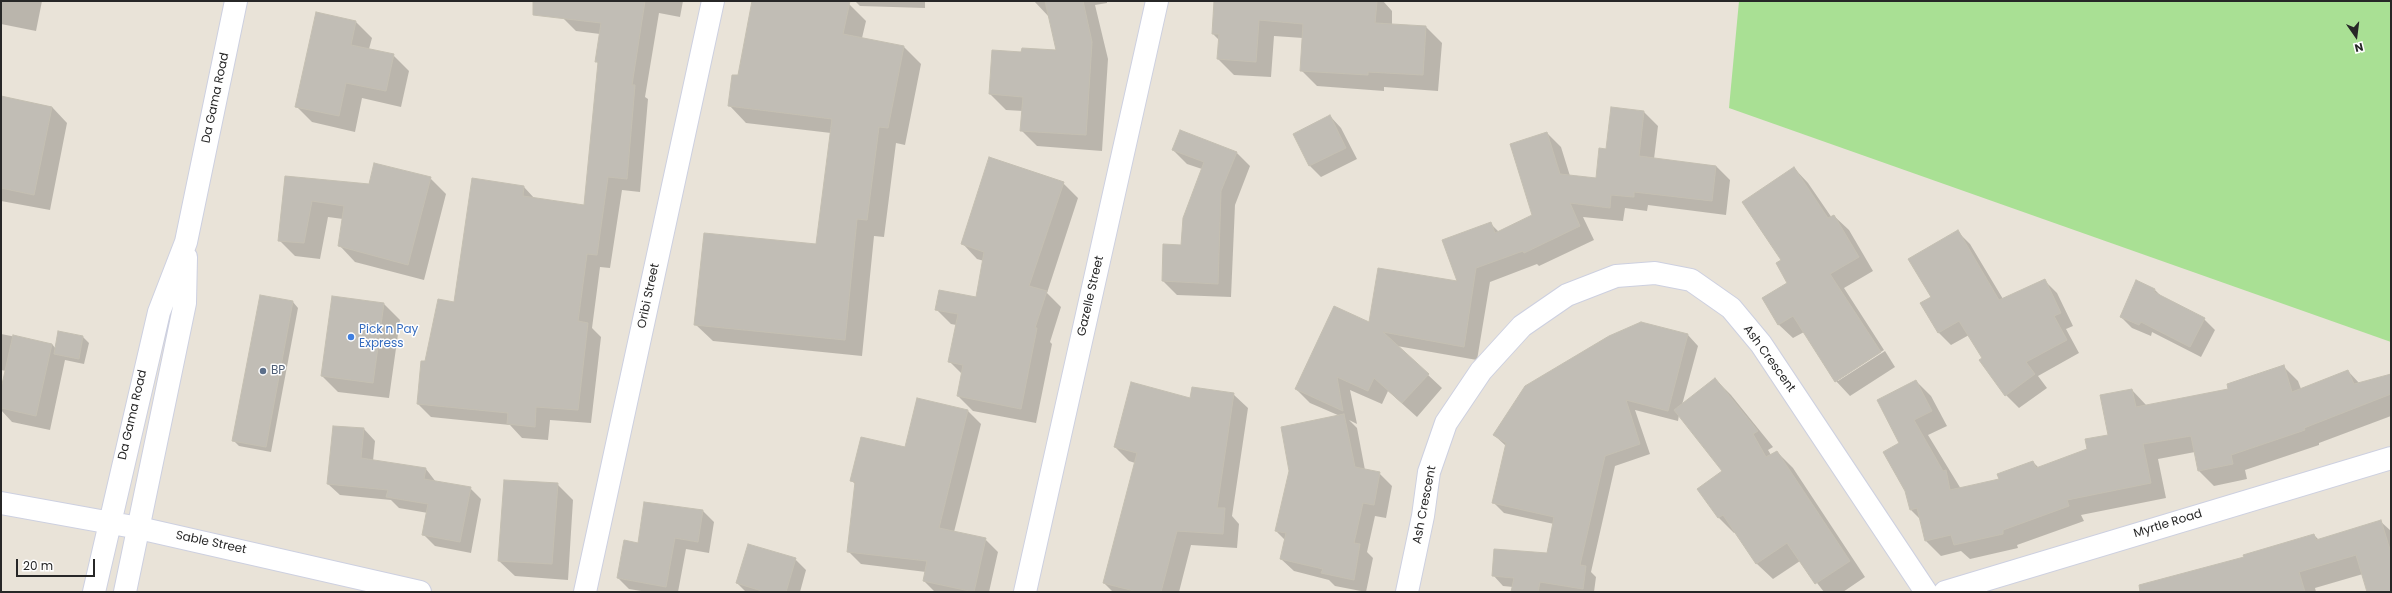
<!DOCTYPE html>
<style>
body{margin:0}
#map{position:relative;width:2392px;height:593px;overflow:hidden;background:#e9e3d8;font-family:Poppins,sans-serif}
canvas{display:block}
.frame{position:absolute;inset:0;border:2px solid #272727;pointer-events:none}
.north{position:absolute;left:2336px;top:16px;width:40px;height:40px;-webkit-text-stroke:3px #fff;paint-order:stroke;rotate:166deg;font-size:11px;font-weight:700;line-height:16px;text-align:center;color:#272727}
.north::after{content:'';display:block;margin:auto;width:14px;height:18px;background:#272727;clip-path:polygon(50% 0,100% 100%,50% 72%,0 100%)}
.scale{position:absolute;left:16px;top:559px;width:79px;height:18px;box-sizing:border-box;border:2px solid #272727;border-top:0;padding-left:5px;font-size:12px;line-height:14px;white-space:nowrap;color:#272727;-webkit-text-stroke:3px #fff;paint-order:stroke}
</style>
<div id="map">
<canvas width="2392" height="593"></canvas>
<div class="frame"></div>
<div class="north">N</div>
<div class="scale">20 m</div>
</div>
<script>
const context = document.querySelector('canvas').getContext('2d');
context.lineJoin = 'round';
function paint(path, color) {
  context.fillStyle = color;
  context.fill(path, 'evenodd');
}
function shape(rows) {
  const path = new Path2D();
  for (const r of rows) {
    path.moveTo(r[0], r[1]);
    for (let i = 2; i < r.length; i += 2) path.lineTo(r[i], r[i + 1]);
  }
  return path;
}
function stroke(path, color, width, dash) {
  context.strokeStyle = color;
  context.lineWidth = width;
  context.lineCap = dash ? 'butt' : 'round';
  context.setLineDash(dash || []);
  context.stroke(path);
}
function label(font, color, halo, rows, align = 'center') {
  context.font = font + ' Poppins,sans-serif';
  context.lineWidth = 3;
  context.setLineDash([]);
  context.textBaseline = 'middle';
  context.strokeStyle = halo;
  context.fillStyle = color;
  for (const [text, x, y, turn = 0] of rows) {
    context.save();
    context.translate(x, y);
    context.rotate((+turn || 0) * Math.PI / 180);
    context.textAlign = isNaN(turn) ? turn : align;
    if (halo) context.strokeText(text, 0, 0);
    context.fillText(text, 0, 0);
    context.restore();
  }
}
paint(shape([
 [1739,1,2391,1,2391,342,1729,108]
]), '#a9e094');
paint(shape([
 [1,1,42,1,36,31,1,24],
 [565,1,683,1,680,17,659,13,645,97,648,99,640,192,622,190,610,268,600,267,592,328,601,337,591,423,550,420,548,440,522,438,510,425,431,417,418,404,426,362,455,303,524,187,535,199,585,206,599,64,596,61,600,34,576,31,563,18],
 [753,1,835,1,849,4,866,21,862,38,904,47,921,64,905,145,896,143,884,237,874,236,862,356,713,341,695,324,817,245,831,133,746,123,729,105,739,77],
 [855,1,925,1,925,8,860,6],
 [1034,1,1107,1,1107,3,1095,5,1108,59,1102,151,1037,146,1021,130,1023,111,1006,110,990,94,1022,53,1057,51,1050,18],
 [1215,1,1383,1,1392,11,1392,25,1426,27,1442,43,1438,91,1384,87,1384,91,1317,86,1301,70,1303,38,1274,36,1271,77,1234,75,1218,59,1219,40,1213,34],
 [356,22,372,38,369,49,393,55,409,71,401,107,362,98,355,132,312,122,296,106],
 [1,97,52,107,67,123,50,210,1,201],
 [1644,112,1658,126,1654,159,1716,166,1730,180,1726,215,1648,205,1647,211,1625,208,1623,221,1583,217,1594,240,1539,266,1537,264,1490,282,1477,360,1397,346,1442,388,1417,417,1388,391,1382,404,1350,390,1357,424,1349,420,1357,428,1365,470,1379,473,1392,486,1386,518,1375,516,1367,552,1373,558,1366,592,1335,586,1329,580,1294,571,1281,559,1285,540,1276,531,1340,416,1310,403,1296,389,1370,323,1459,282,1490,223,1499,232,1534,216,1547,133,1561,147,1570,176,1596,179,1607,150],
 [1330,116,1341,128,1357,159,1321,177,1310,166,1294,134],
 [1173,150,1236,152,1250,166,1235,205,1231,297,1177,295,1163,281,1182,246,1202,169,1187,164],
 [1794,168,1808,183,1832,218,1834,216,1849,230,1873,271,1844,288,1884,350,1838,379,1838,381,1885,351,1895,367,1850,396,1836,381,1804,332,1793,338,1778,324,1789,283,1782,260],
 [285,177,370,185,430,178,446,194,424,280,355,262,340,246,343,219,328,217,320,259,295,256,279,240],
 [1063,183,1078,198,1047,293,1061,307,1050,342,1052,344,1036,423,973,411,958,396,962,374,949,361,956,325,951,324,936,309,977,298,984,261,977,259,962,243],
 [1957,231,1970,244,2003,299,2044,280,2057,293,2073,326,2066,329,2079,353,2038,376,2047,388,2019,408,2006,395,1980,361,1984,358,1969,335,1951,345,1938,332,1932,298],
 [2136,282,2155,290,2163,298,2204,319,2215,330,2201,357,2152,332,2151,336,2132,328,2121,317],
 [261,296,293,302,298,308,271,452,239,446,234,441],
 [384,304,400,320,389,398,338,392,322,376],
 [1641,323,1688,335,1698,346,1682,405,1715,379,1731,395,1773,447,1768,450,1771,455,1777,452,1793,468,1865,577,1843,592,1824,592,1800,561,1773,579,1757,564,1736,532,1734,533,1718,517,1724,471,1679,415,1678,421,1635,410,1650,454,1615,466,1591,572,1596,577,1594,592,1512,592,1513,587,1503,586,1493,575,1548,554,1554,524,1504,513,1493,502,1506,446,1494,435],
 [59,332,83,337,89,343,84,364,65,360,50,430,12,422,1,410,1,394,6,371,1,370,1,334,52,344,56,349],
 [2283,366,2298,381,2301,389,2348,371,2360,384,2391,375,2391,416,2319,443,2319,445,2245,470,2247,479,2214,486,2199,471,2195,452,2158,459,2166,498,2081,515,2084,521,2017,545,2018,548,1970,559,1961,551,1941,556,1926,541,1921,520,1911,510,1900,443,1916,381,1931,396,1947,426,1928,435,1961,489,2000,480,2033,462,2039,468,2089,450,2109,436,2132,390,2147,406,2229,389],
 [1233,394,1248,408,1232,516,1239,524,1237,548,1191,545,1179,592,1113,592,1104,583,1135,463,1129,461,1115,447,1191,399],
 [917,399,968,411,981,424,954,532,985,539,998,552,989,592,935,592,924,581,926,572,861,564,848,551,856,485,851,480,906,448],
 [364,429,375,441,373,461,426,469,436,482,470,488,481,499,471,553,435,546,424,535,428,513,399,508,391,500,340,495,328,484],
 [557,484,573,500,568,580,515,576,499,561],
 [703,511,714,522,709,553,686,549,678,592,647,592,629,589,618,578,639,544],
 [2380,521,2391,531,2391,592,2368,592,2363,574,2315,588,2316,592,2143,592,2314,535,2319,540],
 [795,559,806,570,800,592,746,592,737,583]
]), '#0003');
const building = shape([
 [533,1,645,1,632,85,635,85,627,179,608,177,597,255,587,254,578,321,588,323,578,410,536,407,535,427,507,424,508,413,417,404,421,361,425,361,438,299,454,302,472,178,524,186,523,196,584,205,598,62,595,62,601,23,533,15,533,1],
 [752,1,850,1,843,34,904,46,888,128,879,127,867,220,857,219,845,340,694,325,704,233,816,244,832,119,728,106,732,75,738,75,752,1],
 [1045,1,1083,1,1092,42,1086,135,1020,131,1023,97,989,94,992,50,1021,52,1022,48,1056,50,1045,1],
 [1214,1,1377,1,1375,23,1426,26,1423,75,1368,72,1368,75,1300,71,1303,24,1259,20,1256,62,1217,59,1219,34,1212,34,1214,1],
 [316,12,356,21,351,45,394,54,386,91,346,83,339,116,295,107,316,12],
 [1,96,52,107,34,195,1,188,1,96],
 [1611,107,1644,111,1639,156,1716,166,1712,201,1634,192,1634,197,1611,195,1610,208,1570,203,1580,226,1524,253,1523,251,1476,268,1464,347,1383,332,1429,374,1402,403,1374,378,1368,391,1337,377,1343,411,1295,389,1334,306,1369,322,1378,268,1457,281,1442,240,1491,222,1495,233,1532,215,1510,144,1547,132,1560,174,1596,178,1599,148,1606,149,1611,107],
 [1330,115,1346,148,1309,166,1293,134,1330,115],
 [1180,130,1237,152,1221,191,1218,284,1162,281,1163,244,1181,245,1183,218,1204,162,1172,150,1180,130],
 [989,157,1064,182,1029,286,1047,291,1035,328,1037,328,1021,409,957,396,963,365,948,362,958,314,935,310,939,290,976,297,984,252,961,244,989,157],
 [374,163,431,177,408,265,338,246,344,206,312,201,304,243,278,241,285,176,369,184,374,163],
 [1794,167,1828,218,1834,215,1859,257,1830,274,1881,352,1835,382,1793,316,1778,325,1762,298,1787,283,1776,263,1781,260,1742,202,1794,167],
 [1958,230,1999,300,2045,279,2061,313,2054,316,2067,340,2026,362,2035,374,2005,396,1979,360,1982,358,1959,321,1938,333,1920,303,1931,297,1908,259,1958,230],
 [2136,280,2155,289,2154,292,2205,318,2190,347,2141,322,2139,325,2120,317,2136,280],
 [260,295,293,301,266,447,232,441,260,295],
 [332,296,384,303,373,383,321,376,332,296],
 [1641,322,1688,334,1668,411,1626,400,1640,444,1605,456,1580,565,1586,566,1583,589,1540,582,1538,592,1511,592,1514,578,1492,576,1494,549,1547,553,1554,517,1492,503,1506,443,1493,435,1525,386,1609,336,1641,322],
 [58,331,83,336,79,359,54,354,58,331],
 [13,335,52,344,36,416,1,408,1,389,13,335],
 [2284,365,2292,392,2348,370,2354,384,2391,374,2391,394,2304,428,2305,430,2231,455,2233,464,2198,471,2191,436,2143,444,2151,483,2067,500,2069,506,2003,530,2003,534,1954,545,1951,535,1925,541,1917,508,1910,510,1905,491,1883,452,1899,443,1877,400,1916,380,1932,411,1914,420,1943,471,1946,470,1950,490,1999,479,1997,474,2033,461,2036,468,2087,449,2085,439,2108,435,2100,395,2132,389,2136,407,2228,389,2227,384,2284,365],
 [1715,378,1758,431,1753,434,1766,457,1777,451,1850,561,1815,584,1787,543,1756,564,1723,515,1718,518,1697,489,1722,471,1674,410,1715,378],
 [1131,382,1190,398,1192,387,1234,393,1217,508,1225,508,1223,534,1177,531,1161,592,1138,592,1103,583,1137,453,1114,447,1131,382],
 [917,398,968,410,939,528,986,538,974,592,923,581,927,561,847,552,855,482,850,481,861,437,905,447,917,398],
 [1344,414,1355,467,1380,472,1374,505,1363,503,1354,543,1360,544,1354,580,1321,573,1323,569,1280,559,1286,533,1275,531,1289,471,1281,427,1344,414],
 [333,426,364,428,361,458,426,468,424,479,471,487,460,542,422,535,428,504,386,497,388,490,327,484,333,426],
 [504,480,558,483,552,564,498,561,504,480],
 [644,502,703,510,698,542,675,538,666,587,617,578,624,540,638,543,644,502],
 [2381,520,2391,553,2391,592,2367,592,2356,555,2299,572,2305,592,2140,592,2139,585,2244,557,2243,555,2314,534,2316,540,2381,520],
 [748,544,796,558,786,592,765,592,736,583,748,544]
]);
paint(building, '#c1bdb5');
stroke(building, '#c4bfb2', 1);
const minor = shape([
 [1,503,139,528,420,592],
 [94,592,159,312,186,242,236,1],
 [125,592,185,303,186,257],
 [585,592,713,1],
 [1025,592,1157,1],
 [1407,592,1423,516,1429,472,1446,423,1481,371,1522,326,1567,295,1616,276,1655,273,1691,280,1731,308,1761,344,1926,592],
 [1945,592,2391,458]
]);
stroke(minor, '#cdd0e0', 24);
stroke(minor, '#fff', 22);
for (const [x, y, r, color] of [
 [351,337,4,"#3f7fe0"],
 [263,371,4,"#5c6f8a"]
]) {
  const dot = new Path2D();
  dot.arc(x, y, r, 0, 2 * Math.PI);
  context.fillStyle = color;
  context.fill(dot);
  stroke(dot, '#fff', 1.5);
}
label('12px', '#272727', '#fff', [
 ["Da Gama Road",216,98,-78],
 ["Oribi Street",649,296,-78],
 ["Gazelle Street",1091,296,-77],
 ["Ash Crescent",1769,359,54],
 ["Da Gama Road",133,415,-77],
 ["Ash Crescent",1425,505,-79],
 ["Myrtle Road",2168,524,-17],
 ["Sable Street",211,543,12]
]);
label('12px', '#366cbe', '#fff', [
 ["Pick n Pay",359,330],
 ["Express",359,344]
], 'left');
label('12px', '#4e5e75', '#fff', [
 ["BP",271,371]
], 'left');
</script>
